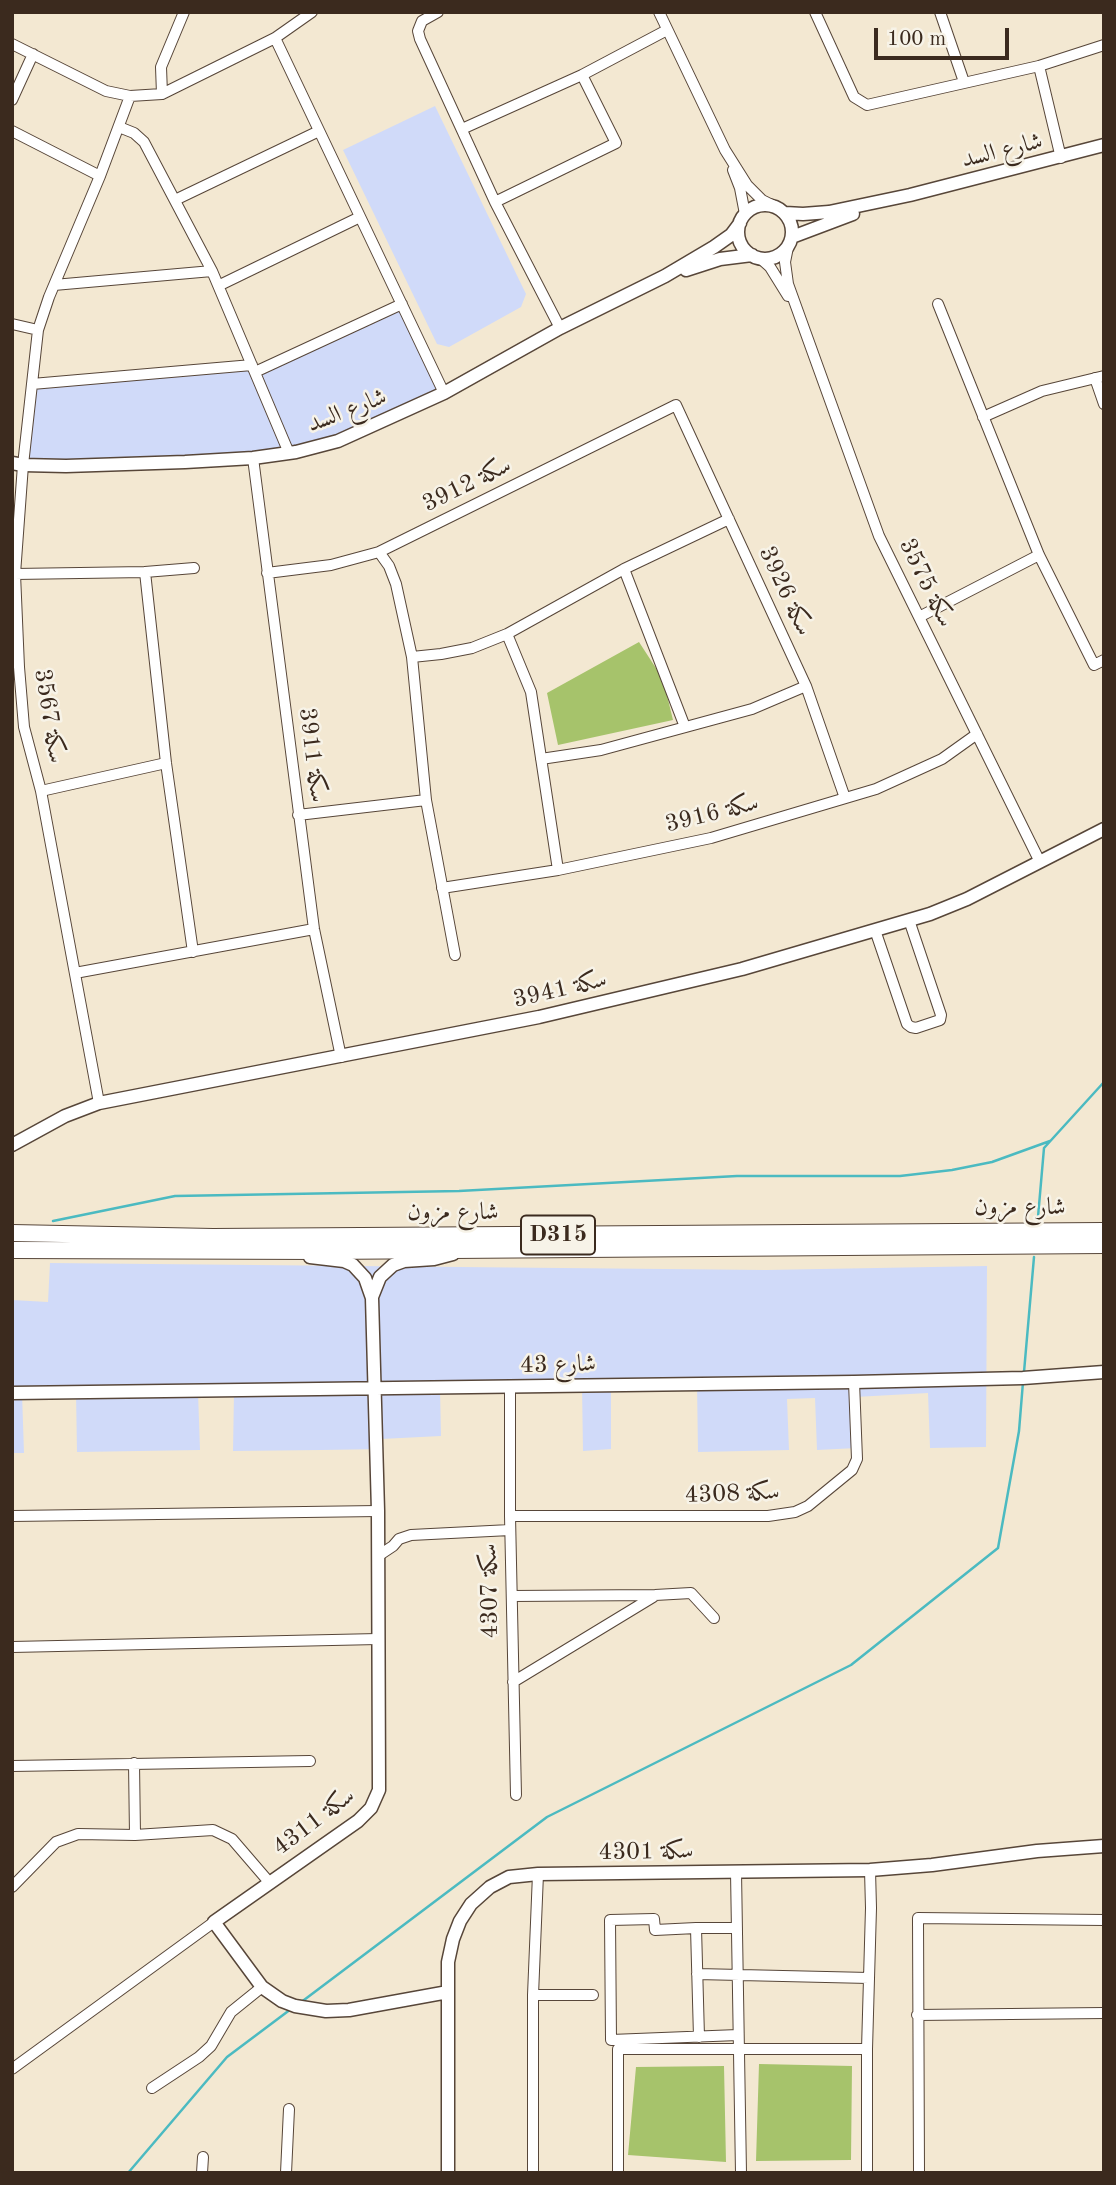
<!DOCTYPE html>
<meta charset="utf-8">
<style>
body{margin:0}
#map{position:relative;width:1116px;height:2185px;overflow:hidden;background:#f3e8d2;font-family:"Old Standard TT",serif}
canvas{display:block}
.frame{position:absolute;inset:0;border:14px solid #3b2a1e;pointer-events:none}
.scale{position:absolute;left:874px;top:28px;width:135px;height:32px;box-sizing:border-box;border:4px solid #3b2a1e;border-top:0;padding-left:9px;font-size:21px;line-height:24px;white-space:nowrap;color:#3b2a1e;-webkit-text-stroke:5px #f7f3e8;paint-order:stroke}
</style>
<div id="map">
<canvas width="1116" height="2185"></canvas>
<div class="frame"></div>
<div class="scale">100 m</div>
</div>
<script>
const context = document.querySelector('canvas').getContext('2d');
context.lineJoin = 'round';
function paint(path, color) {
  context.fillStyle = color;
  context.fill(path, 'evenodd');
}
function shape(rows) {
  const path = new Path2D();
  for (const r of rows) {
    if (r.length === 3) {
      path.moveTo(r[0] + r[2], r[1]);
      path.arc(r[0], r[1], r[2], 0, 2 * Math.PI);
      continue;
    }
    path.moveTo(r[0], r[1]);
    for (let i = 2; i < r.length; i += 2) path.lineTo(r[i], r[i + 1]);
  }
  return path;
}
function stroke(path, color, width, dash) {
  context.strokeStyle = color;
  context.lineWidth = width;
  context.lineCap = dash ? 'butt' : 'round';
  context.setLineDash(dash || []);
  context.stroke(path);
}
function label(font, color, halo, rows, align = 'center') {
  context.font = font + ' "Old Standard TT",Amiri,serif';
  context.lineWidth = 5;
  context.setLineDash([]);
  context.textBaseline = 'middle';
  context.strokeStyle = halo;
  context.fillStyle = color;
  for (const [text, x, y, turn = 0] of rows) {
    context.save();
    context.translate(x, y);
    context.rotate((+turn || 0) * Math.PI / 180);
    context.textAlign = isNaN(turn) ? turn : align;
    if (halo) context.strokeText(text, 0, 0);
    context.fillText(text, 0, 0);
    context.restore();
  }
}
paint(shape([
 [435,106,526,294,521,307,449,347,437,344,343,150],
 [402,304,444,393,296,452,23,465,32,384,252,365,255,372],
 [50,1263,766,1270,987,1266,986,1447,930,1448,928,1393,855,1397,857,1448,817,1450,815,1398,787,1399,789,1450,698,1452,697,1384,611,1385,611,1449,583,1451,582,1386,440,1389,441,1436,381,1439,384,1449,321,1450,233,1451,234,1392,198,1392,200,1450,77,1452,76,1392,22,1393,24,1453,12,1453,12,1300,48,1302]
]), '#d0daf9');
paint(shape([
 [639,642,663,679,673,720,558,745,547,693],
 [759,2064,852,2066,851,2160,756,2161],
 [724,2066,726,2162,628,2155,636,2067]
]), '#a6c36b');
stroke(shape([
 [1038,1217,1044,1148,1104,1082],
 [53,1221,175,1196,459,1191,737,1176,900,1176,952,1170,992,1162,1050,1141],
 [1024,1372,1034,1257],
 [300,2003,547,1817,851,1665,998,1548,1019,1431,1023,1382],
 [128,2173,227,2057,291,2009]
]), '#4bbac1', 2.5);
const minor = shape([
 [438,12,422,21,418,31,420,39,495,202,560,328],
 [659,12,725,150,747,185,762,200,774,206],
 [815,12,854,97,867,105,1039,66,1104,45],
 [940,12,964,82],
 [275,38,444,393],
 [12,44,106,91,130,96,162,94,275,38,312,12],
 [1039,66,1061,158],
 [162,94,161,67,184,12],
 [12,100,33,54],
 [119,127,134,133,144,142,212,271,289,453],
 [462,129,582,75,667,30],
 [12,131,100,176],
 [733,170,740,188,745,214],
 [175,200,319,131],
 [495,202,616,143,582,75],
 [788,247,785,262,788,284,879,536,1040,862],
 [760,258,770,267,788,296],
 [54,285,212,271],
 [220,285,360,217],
 [938,304,1039,555,1094,665,1104,660],
 [12,324,38,330],
 [255,372,402,304],
 [1095,378,1104,404],
 [32,384,252,365],
 [983,417,1042,391,1104,376],
 [253,458,314,929,341,1057],
 [379,552,389,566,396,584,412,657,426,800,455,955],
 [624,569,685,727],
 [145,572,166,763,193,952],
 [267,573,331,565,379,552,676,405,806,686,845,798],
 [15,574,145,572,194,568],
 [919,617,1039,555],
 [507,634,531,692,558,870],
 [412,657,441,654,472,648,507,634,624,569,729,519],
 [541,759,601,750,752,709,806,686],
 [41,791,166,763],
 [298,815,426,800],
 [442,888,558,870,711,838,876,789,942,759,977,734],
 [875,930,907,1024,911,1027,916,1028,940,1020,941,1015,909,920],
 [75,973,314,929],
 [99,1103,41,791,24,727,19,667,15,574,23,465,38,330,49,297,100,176,130,96],
 [510,1387,510,1516,516,1795],
 [12,1516,378,1511],
 [510,1516,768,1516,795,1512,808,1506,852,1470,857,1459,854,1382],
 [378,1556,393,1546,399,1539,411,1535,510,1530],
 [512,1596,655,1595,691,1593,714,1618],
 [12,1647,378,1639],
 [513,1682,653,1597],
 [134,1763,135,1835],
 [12,1766,310,1761],
 [736,1872,741,2173],
 [12,1887,56,1842,78,1834,135,1835,213,1830,232,1839,269,1882],
 [696,1928,655,1930,654,1919,610,1920,611,2040,738,2035],
 [697,1974,869,1978],
 [533,1995,593,1995],
 [917,2015,1104,2013],
 [699,2037,696,1928,737,1928],
 [12,2069,214,1922],
 [152,2088,199,2057,211,2046,231,2012,262,1987],
 [202,2173,203,2157],
 [286,2173,289,2109],
 [533,2173,533,1995,538,1874],
 [618,2173,618,2049,867,2049],
 [867,2173,867,2049,871,1908,870,1870],
 [919,2173,918,1918,1104,1920]
]);
const tertiary = shape([
 [765,232,27],
 [785,213,803,214,829,212,910,195,1104,145],
 [792,237,853,214],
 [686,270,720,259,752,255],
 [12,463,23,465,66,466,185,462,253,458,296,452,338,441,444,393,560,328,665,276,714,247,731,235,740,223],
 [12,1145,65,1116,99,1103,539,1017,742,969,930,914,967,899,1104,829],
 [310,1257,344,1261,353,1265,365,1278,372,1298,378,1511,379,1790,371,1808,358,1821,214,1922,262,1987,282,2001,295,2006,326,2011,349,2010,448,1992],
 [372,1297,380,1277,393,1265,404,1261,434,1259,453,1254],
 [12,1393,854,1382,1023,1378,1104,1372],
 [448,2173,448,1962,453,1939,460,1921,471,1904,490,1887,509,1877,538,1874,870,1870,932,1865,1037,1851,1104,1846]
]);
const primary = shape([
 [12,1233,213,1237,1104,1231],
 [12,1250,322,1251,1104,1245]
]);
stroke(minor, '#574639', 12);
stroke(tertiary, '#574639', 15);
stroke(primary, '#574639', 18);
stroke(minor, '#fff', 10);
stroke(tertiary, '#fff', 12);
stroke(primary, '#fff', 16);
for (const [x, y, w] of [
 [558,1235,74]
]) {
  const box = new Path2D();
  box.roundRect(x - w / 2, y - 19.5, w, 39, 5);
  context.fillStyle = '#f7f3e8';
  context.fill(box);
  stroke(box, '#3b2a1e', 2);
}
label('bold 23px', '#3b2a1e', null, [
 ["D315",558,1235]
]);
label('24px', '#3b2a1e', '#f7f3e8', [
 ["شارع السد",1002,151,-14],
 ["شارع السد",347,411,-21],
 ["سكة 3912",467,485,-26],
 ["سكة 3575",926,583,64],
 ["سكة 3926",785,591,65],
 ["سكة 3567",49,716,81],
 ["سكة 3911",312,755,83],
 ["سكة 3916",712,814,-14],
 ["سكة 3941",560,990,-13],
 ["شارع مزون",1020,1208],
 ["شارع مزون",453,1213],
 ["شارع 43",558,1365,-1],
 ["سكة 4308",732,1494,-2],
 ["سكة 4307",490,1591,-91],
 ["سكة 4311",314,1822,-37],
 ["سكة 4301",646,1852,-1]
]);
</script>
